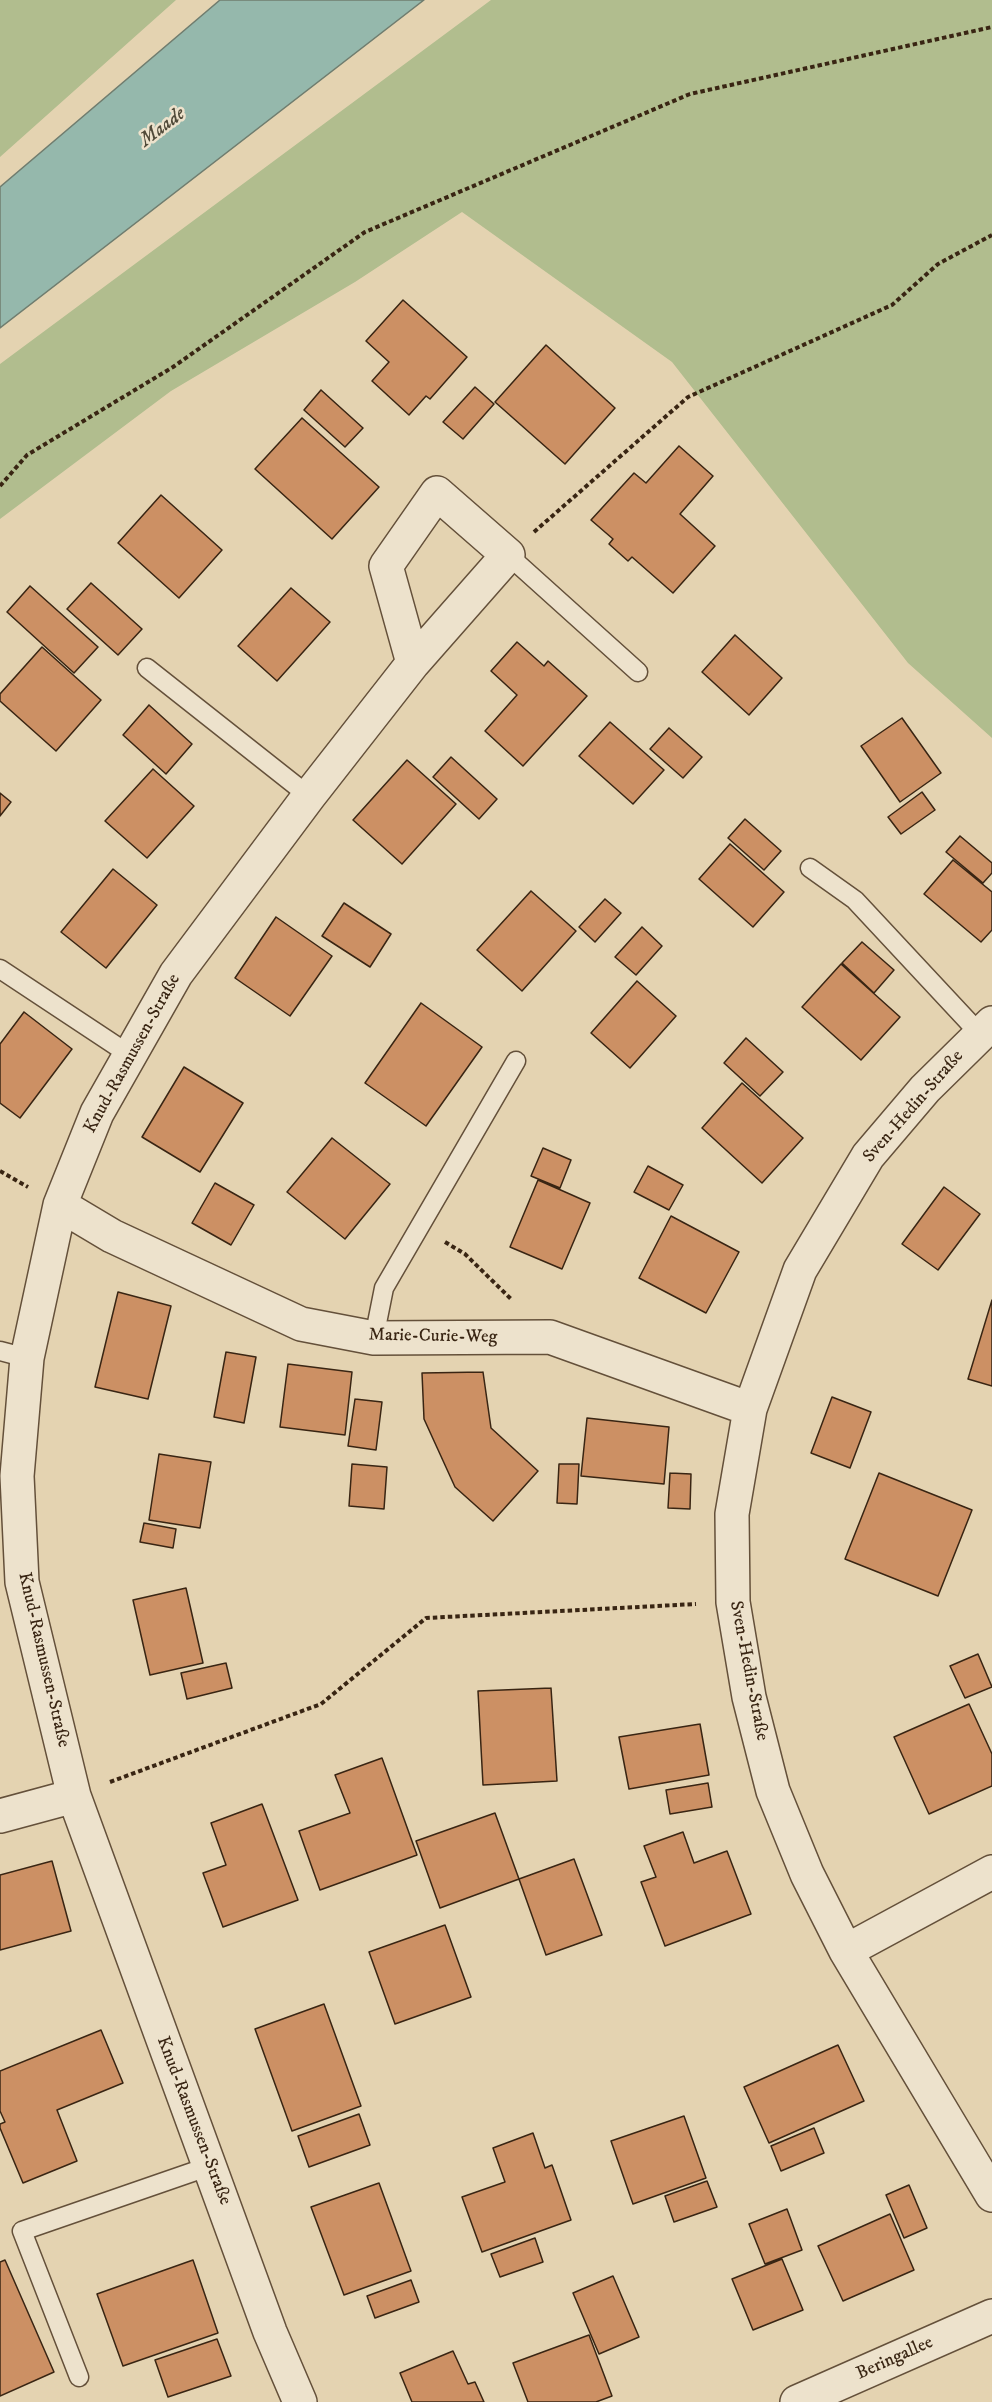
<!DOCTYPE html>
<meta charset="utf-8">
<style>
body{margin:0}
canvas{display:block;background:#e4d3b1}
</style>
<canvas width="992" height="2402"></canvas>
<script>
const context = document.querySelector('canvas').getContext('2d');
context.lineJoin = 'round';
function paint(path, color) {
  context.fillStyle = color;
  context.fill(path, 'evenodd');
}
function shape(rows) {
  const path = new Path2D();
  for (const r of rows) {
    path.moveTo(r[0], r[1]);
    for (let i = 2; i < r.length; i += 2) path.lineTo(r[i], r[i + 1]);
  }
  return path;
}
function stroke(path, color, width, dash) {
  context.strokeStyle = color;
  context.lineWidth = width;
  context.lineCap = dash ? 'butt' : 'round';
  context.setLineDash(dash || []);
  context.stroke(path);
}
function label(font, color, halo, rows, align = 'center') {
  context.font = font + ' "IM FELL DW Pica",serif';
  context.lineWidth = 5;
  context.setLineDash([]);
  context.textBaseline = 'middle';
  context.strokeStyle = halo;
  context.fillStyle = color;
  for (const [text, x, y, turn = 0] of rows) {
    context.save();
    context.translate(x, y);
    context.rotate((+turn || 0) * Math.PI / 180);
    context.textAlign = isNaN(turn) ? turn : align;
    if (halo) context.strokeText(text, 0, 0);
    context.fillText(text, 0, 0);
    context.restore();
  }
}
paint(shape([
 [0,0,176,0,0,157],
 [491,0,992,0,992,738,908,663,672,362,462,212,355,282,171,391,0,519,0,364]
]), '#b1bd8e');
const water = shape([
 [220,0,424,0,0,328,0,187,220,0]
]);
paint(water, '#95b8ac');
stroke(water, '#707d6f', 1.5);
const building = shape([
 [403,300,467,357,430,399,426,396,409,415,372,381,389,362,366,341,403,300],
 [546,345,615,408,565,464,495,402,546,345],
 [475,387,494,404,463,439,443,422,475,387],
 [321,390,363,428,345,447,304,410,321,390],
 [302,418,379,487,332,539,255,469,302,418],
 [679,446,713,476,680,514,715,546,673,593,632,557,628,561,609,544,613,539,591,520,634,473,646,483,679,446],
 [161,495,222,550,179,598,118,543,161,495],
 [91,583,142,629,118,655,67,609,91,583],
 [30,586,98,647,74,673,7,612,30,586],
 [291,588,330,622,277,681,238,646,291,588],
 [735,635,782,678,749,715,702,672,735,635],
 [517,642,544,666,548,661,587,696,523,766,485,731,517,695,491,671,517,642],
 [42,647,101,700,56,751,0,701,0,694,42,647],
 [149,705,192,744,166,774,123,735,149,705],
 [902,718,941,773,900,802,861,746,902,718],
 [610,722,664,770,633,804,579,756,610,722],
 [669,728,702,757,683,778,650,749,669,728],
 [451,757,497,799,479,819,433,777,451,757],
 [407,760,456,804,402,864,353,820,407,760],
 [153,769,194,806,147,858,105,821,153,769],
 [922,792,935,810,901,834,888,817,922,792],
 [0,793,11,802,0,816,0,793],
 [745,819,781,851,764,870,728,838,745,819],
 [960,836,992,863,992,873,983,883,946,852,960,836],
 [730,844,784,892,753,927,699,879,730,844],
 [953,860,992,892,992,930,981,942,924,894,953,860],
 [113,869,157,905,106,968,61,932,113,869],
 [531,891,576,931,522,991,477,950,531,891],
 [605,899,621,913,595,942,579,927,605,899],
 [344,903,391,934,370,967,322,936,344,903],
 [276,917,332,956,290,1016,235,978,276,917],
 [642,927,662,946,636,975,615,957,642,927],
 [862,942,894,970,874,993,842,963,862,942],
 [841,964,900,1017,861,1060,802,1007,841,964],
 [637,981,676,1016,630,1068,591,1033,637,981],
 [421,1003,482,1047,426,1126,365,1083,421,1003],
 [24,1012,72,1049,20,1118,0,1103,0,1044,24,1012],
 [746,1038,783,1072,760,1096,724,1063,746,1038],
 [184,1067,243,1103,200,1172,142,1137,184,1067],
 [742,1083,803,1138,762,1183,702,1128,742,1083],
 [332,1138,390,1184,345,1239,287,1192,332,1138],
 [543,1148,571,1160,560,1188,531,1176,543,1148],
 [648,1166,683,1185,669,1210,634,1192,648,1166],
 [538,1180,590,1203,562,1269,510,1247,538,1180],
 [215,1183,254,1205,231,1245,192,1223,215,1183],
 [944,1187,980,1214,938,1270,902,1244,944,1187],
 [671,1216,739,1252,706,1313,639,1278,671,1216],
 [118,1292,171,1306,148,1399,95,1387,118,1292],
 [992,1300,992,1386,968,1379,992,1300],
 [226,1352,256,1357,244,1423,214,1417,226,1352],
 [288,1364,352,1372,345,1435,280,1427,288,1364],
 [483,1372,491,1428,538,1471,493,1521,455,1487,424,1419,422,1373,483,1372],
 [832,1397,871,1412,850,1468,811,1453,832,1397],
 [355,1399,382,1402,376,1450,348,1446,355,1399],
 [587,1418,669,1427,664,1484,581,1476,587,1418],
 [159,1454,211,1462,200,1528,149,1520,159,1454],
 [352,1464,387,1467,384,1509,349,1506,352,1464],
 [559,1464,579,1464,577,1504,557,1503,559,1464],
 [670,1473,691,1474,690,1509,668,1508,670,1473],
 [879,1473,972,1510,938,1596,845,1559,879,1473],
 [144,1523,176,1529,173,1548,140,1542,144,1523],
 [186,1588,203,1663,150,1675,133,1600,186,1588],
 [978,1654,992,1687,965,1698,950,1666,978,1654],
 [226,1663,232,1688,187,1699,181,1673,226,1663],
 [551,1688,557,1781,483,1785,478,1691,551,1688],
 [969,1704,992,1754,992,1786,929,1814,894,1737,969,1704],
 [700,1724,709,1775,629,1789,619,1737,700,1724],
 [382,1758,417,1855,320,1890,299,1831,350,1813,335,1775,382,1758],
 [708,1783,712,1807,670,1814,666,1790,708,1783],
 [262,1804,298,1900,223,1927,203,1873,226,1865,211,1823,262,1804],
 [495,1813,519,1879,440,1908,416,1841,495,1813],
 [683,1832,694,1863,727,1851,751,1914,665,1946,641,1882,656,1877,644,1846,683,1832],
 [574,1859,602,1935,546,1955,519,1879,574,1859],
 [52,1861,71,1931,0,1950,0,1875,52,1861],
 [445,1925,471,1997,395,2024,369,1952,445,1925],
 [324,2004,361,2106,292,2131,255,2029,324,2004],
 [101,2030,123,2083,57,2110,77,2161,23,2183,0,2128,0,2124,5,2122,0,2111,0,2071,101,2030],
 [838,2045,864,2101,769,2143,744,2087,838,2045],
 [359,2114,370,2145,309,2167,298,2136,359,2114],
 [684,2116,706,2178,633,2204,611,2141,684,2116],
 [814,2128,824,2153,781,2171,771,2146,814,2128],
 [533,2133,545,2168,552,2165,571,2220,482,2252,462,2197,505,2182,493,2148,533,2133],
 [707,2181,717,2207,674,2222,665,2196,707,2181],
 [379,2183,411,2271,344,2295,311,2207,379,2183],
 [909,2185,927,2228,904,2238,886,2195,909,2185],
 [787,2209,802,2250,765,2264,749,2224,787,2209],
 [890,2214,914,2270,843,2301,818,2246,890,2214],
 [535,2238,543,2262,500,2277,491,2254,535,2238],
 [782,2259,803,2310,753,2330,732,2279,782,2259],
 [5,2260,54,2372,0,2396,0,2262,5,2260],
 [193,2260,218,2333,123,2366,97,2294,193,2260],
 [613,2276,639,2337,599,2354,573,2293,613,2276],
 [411,2280,419,2302,375,2318,367,2296,411,2280],
 [589,2335,612,2396,596,2402,528,2402,513,2363,589,2335],
 [217,2339,231,2376,168,2397,155,2360,217,2339],
 [453,2351,468,2384,475,2382,484,2402,412,2402,400,2373,453,2351]
]);
paint(building, '#cc9064');
stroke(building, '#392513', 1.5);
const service = shape([
 [508,555,638,672],
 [147,668,309,796],
 [810,868,855,900,979,1033],
 [0,969,130,1055],
 [374,1338,384,1288,516,1061],
 [0,1351,27,1358],
 [79,2377,22,2231,210,2166]
]);
const minor = shape([
 [992,1023,925,1089,868,1156,800,1270,750,1409,732,1514,733,1602,749,1697,773,1791,807,1874,846,1951,992,2195],
 [60,1205,112,1236,301,1324,374,1338,550,1337,750,1409],
 [0,1816,74,1796],
 [846,1951,992,1872],
 [300,2402,270,2332,74,1796,22,1582,17,1476,27,1358,60,1205,97,1113,176,974,309,796,413,663,508,555,437,493,386,566,413,663],
 [797,2402,992,2316]
]);
stroke(service, '#64503a', 21);
stroke(minor, '#64503a', 36);
stroke(shape([
 [0,486,27,455,173,367,365,232,690,94,992,27],
 [534,532,688,397,892,305,938,264,992,235],
 [0,1171,28,1187],
 [445,1242,465,1254,512,1300],
 [110,1782,321,1704,426,1618,696,1604]
]), '#392513', 4, [4.5, 3]);
stroke(service, '#ede2cc', 18);
stroke(minor, '#ede2cc', 33);
label('18px', '#392513', '#ede2cc', [
 ["Knud-Rasmussen-Straße",133,1054,-61],
 ["Sven-Hedin-Straße",914,1107,-49],
 ["Marie-Curie-Weg",433,1337,1],
 ["Knud-Rasmussen-Straße",43,1660,77],
 ["Sven-Hedin-Straße",748,1671,79],
 ["Knud-Rasmussen-Straße",193,2121,69],
 ["Beringallee",895,2359,-24]
]);
label('italic 20px', '#504a39', '#ede2cc', [
 ["Maade",163,128,-38]
]);
</script>
